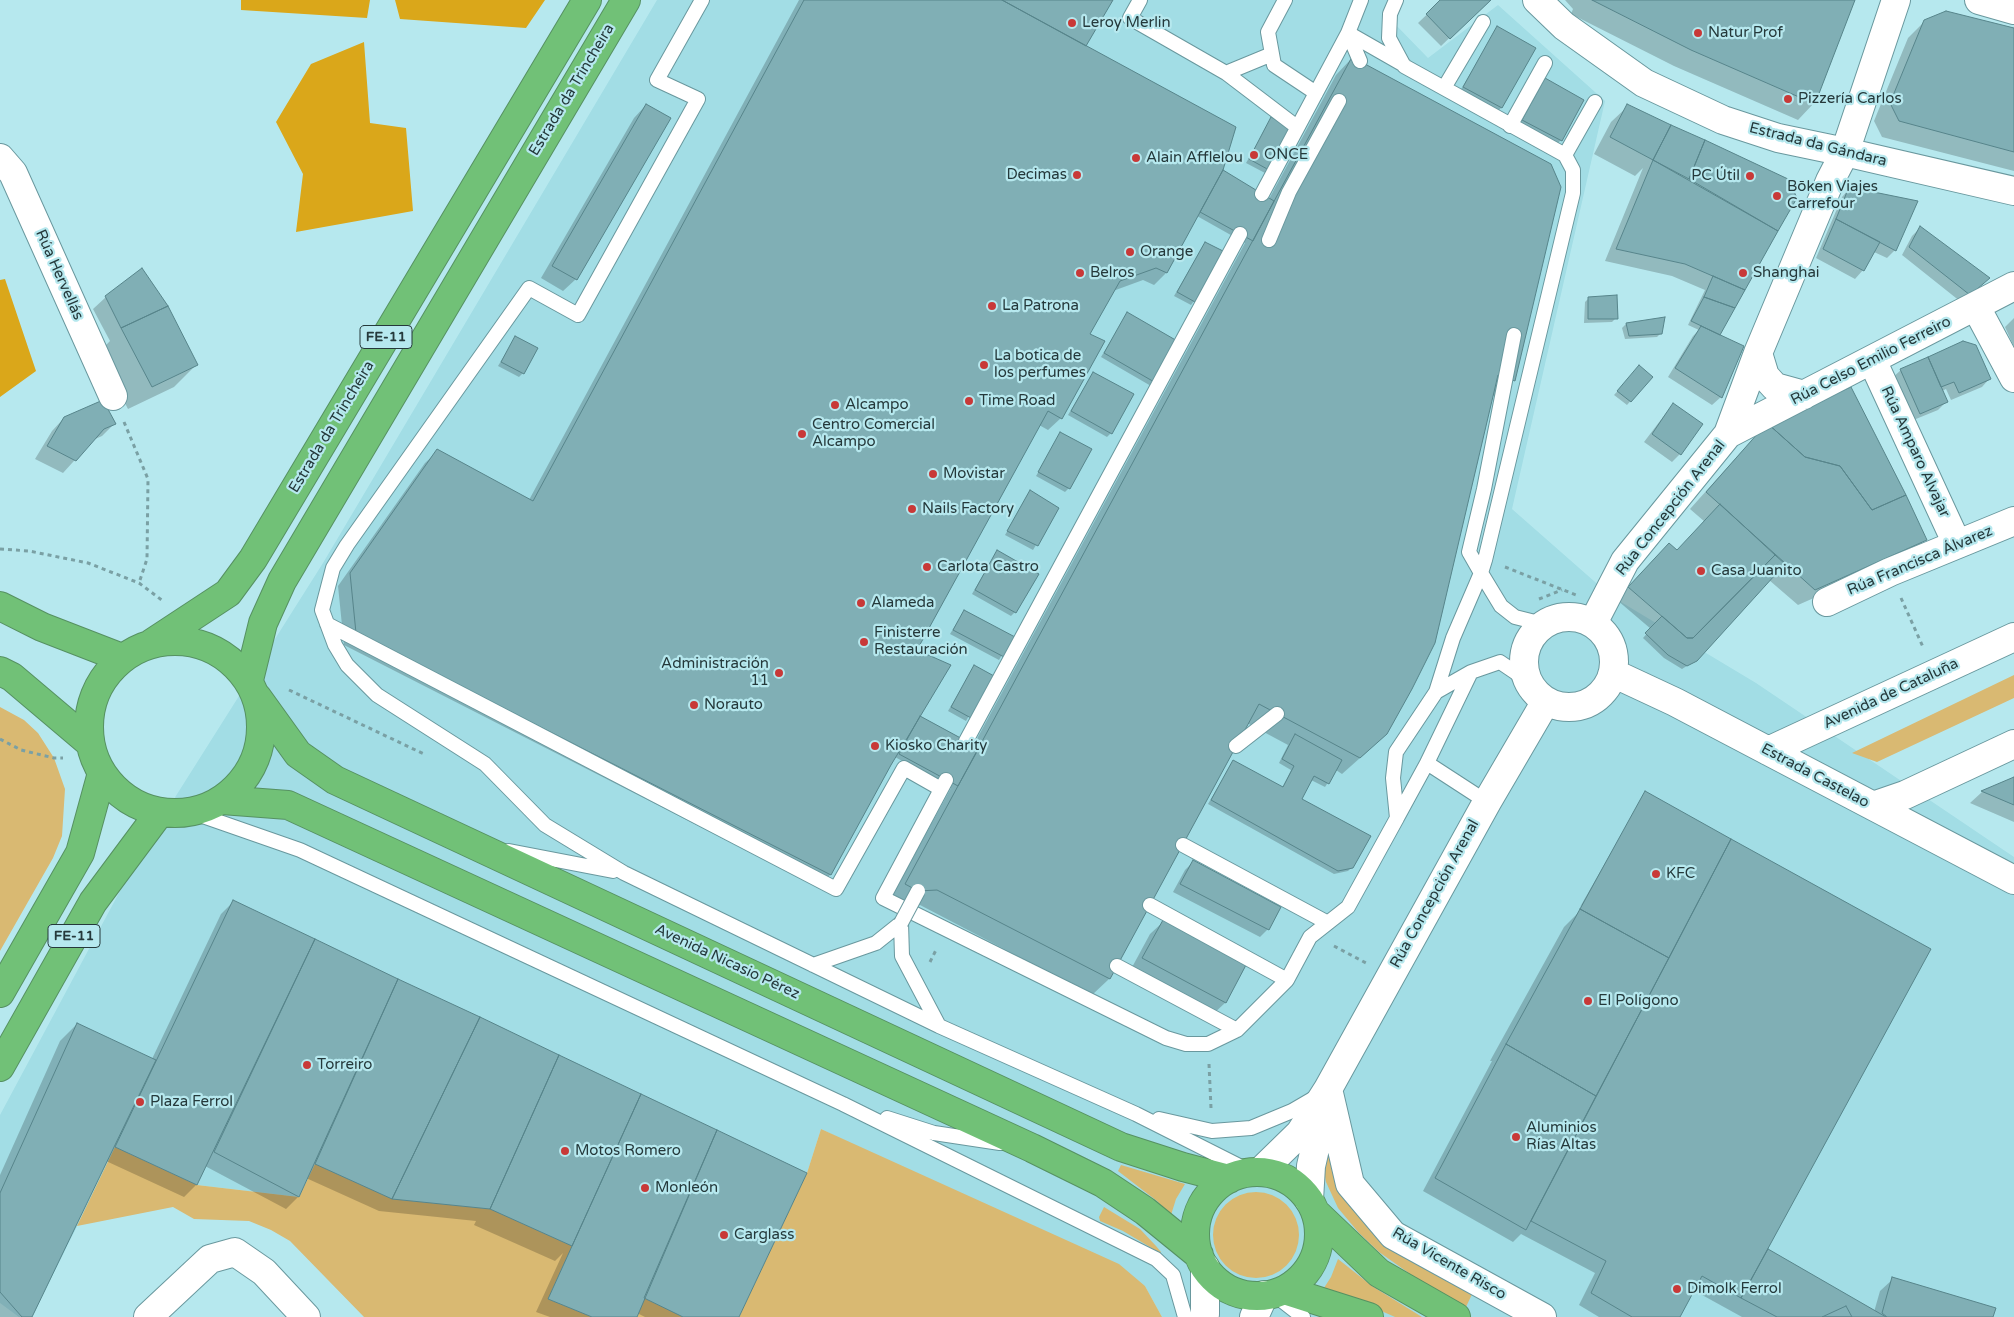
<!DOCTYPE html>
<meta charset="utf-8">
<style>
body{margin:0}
canvas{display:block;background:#b6e8ee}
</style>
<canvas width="2014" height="1317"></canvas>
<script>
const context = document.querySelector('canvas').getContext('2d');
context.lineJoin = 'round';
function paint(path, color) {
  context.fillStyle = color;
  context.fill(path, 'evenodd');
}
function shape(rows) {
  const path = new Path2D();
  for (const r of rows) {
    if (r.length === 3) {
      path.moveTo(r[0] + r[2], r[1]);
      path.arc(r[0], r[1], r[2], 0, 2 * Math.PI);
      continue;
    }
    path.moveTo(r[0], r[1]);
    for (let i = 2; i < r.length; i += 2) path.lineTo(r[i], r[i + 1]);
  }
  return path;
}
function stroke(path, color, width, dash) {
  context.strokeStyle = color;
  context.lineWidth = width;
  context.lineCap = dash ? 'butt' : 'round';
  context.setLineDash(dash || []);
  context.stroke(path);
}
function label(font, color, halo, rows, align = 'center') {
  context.font = font + ' "Varela Round",sans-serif';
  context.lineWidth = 4.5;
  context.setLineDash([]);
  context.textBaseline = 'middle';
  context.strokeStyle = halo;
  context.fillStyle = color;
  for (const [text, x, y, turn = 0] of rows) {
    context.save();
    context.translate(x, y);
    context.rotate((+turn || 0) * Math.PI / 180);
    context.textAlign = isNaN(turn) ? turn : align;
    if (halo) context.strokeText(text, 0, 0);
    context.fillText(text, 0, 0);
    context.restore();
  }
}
paint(shape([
 [657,0,1399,0,1393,22,1428,58,1498,5,1605,101,1512,509,1611,596,1756,683,2014,857,2014,1317,1162,1317,1145,1286,821,1129,807,1173,739,1317,592,1317,299,1197,197,1185,116,1148,32,1317,19,1317,0,1303,0,1115,143,848,323,563]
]), '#a2dde5');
paint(shape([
 [2014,675,2014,698,1877,762,1852,753],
 [0,707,24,720,38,733,54,758,65,789,62,836,53,858,0,951],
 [821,1129,1119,1264,1145,1286,1162,1317,739,1317,807,1173],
 [1328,1136,1341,1177,1474,1290,1466,1307,1430,1288,1379,1252,1359,1233,1338,1208,1326,1182,1323,1166],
 [115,1147,197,1185,299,1197,315,1164,392,1199,490,1209,572,1246,548,1299,592,1317,364,1317,290,1241,271,1230,249,1221,194,1219,173,1207,77,1226],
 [1121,1165,1185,1184,1176,1199,1171,1215,1157,1201,1118,1171],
 [1256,1235,43],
 [1104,1207,1140,1229,1156,1246,1161,1252,1160,1253,1123,1231,1100,1221,1099,1217],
 [1338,1259,1372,1286,1422,1317,1395,1317,1345,1295,1322,1291,1331,1277],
 [644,1298,683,1317,637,1317]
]), '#d9b972');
paint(shape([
 [241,0,370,0,367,18,241,10],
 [395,0,545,0,526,28,400,19],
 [364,42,370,123,406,128,413,211,296,232,303,174,276,122,311,64],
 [5,279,36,371,0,397,0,280]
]), '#daa71a');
paint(shape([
 [799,0,1111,0,1084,46,1221,171,1269,199,1336,75,1352,58,1560,187,1513,381,1497,397,1492,395,1369,750,1342,774,1336,770,1325,787,1311,780,1300,799,1352,867,1348,871,1334,874,1208,804,1233,761,1282,788,1291,770,1279,763,1288,745,1247,723,1109,979,1092,995,920,905,901,907,889,901,951,788,895,757,830,875,818,887,344,645,338,586,425,463,438,451,529,500],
 [1197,216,1245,243,973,746,919,717,915,651,1039,425,1048,430,1061,418,1088,334,1113,291,1143,280,1154,285,1166,273],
 [1442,0,1489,0,1441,46,1418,23],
 [1565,0,1853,0,1814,103,1798,120,1674,66,1571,14,1573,9],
 [1925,21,2014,30,2014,171,1882,137,1874,121,1908,38],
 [1497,28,1501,108,1498,111,1460,91],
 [1545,80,1561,140,1557,144,1519,124],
 [646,105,576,279,563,291,541,278,634,118],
 [1628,106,1796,198,1718,335,1742,346,1721,397,1712,405,1668,377,1693,336,1699,330,1688,325,1705,290,1672,276,1605,261,1643,168,1635,176,1594,154,1611,122],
 [1272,119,1268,170,1265,173,1246,163],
 [1850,188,1895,250,1887,258,1874,252,1863,270,1855,279,1816,258,1842,197],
 [1920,228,1988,278,1961,302,1902,255,1912,236],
 [1205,243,1194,301,1191,305,1174,296],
 [106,297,197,364,174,387,128,409,99,352,110,341,93,309],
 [1589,298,1616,318,1612,322,1584,323,1585,302],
 [1127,314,1177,342,1151,386,1101,357],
 [2014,318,2014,347,2005,327],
 [1664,319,1661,333,1657,337,1625,339,1622,328,1626,324],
 [515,338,523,373,519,377,498,366],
 [1901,370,1990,378,1982,387,1951,400,1946,389,1942,391,1946,402,1938,410,1911,421,1892,378],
 [1636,371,1651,378,1627,405,1614,395],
 [1093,373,1111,433,1107,437,1068,415],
 [1674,405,1680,454,1672,462,1644,442,1666,413],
 [64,418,114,424,102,436,93,440,63,473,35,459,52,431],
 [1061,434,1069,488,1065,492,1036,476],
 [1751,441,1925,539,1909,556,1798,605,1769,580,1696,660,1682,669,1664,658,1643,638,1651,629,1617,600,1656,557,1677,551,1705,522,1690,509],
 [1030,492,1058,508,1033,550,1005,535],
 [994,556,1015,612,1011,616,972,594],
 [964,611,1013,637,999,660,950,634],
 [974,667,992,676,966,721,948,711],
 [2014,778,2014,822,1970,803,1982,792],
 [1645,793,1766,1249,1874,1312,1880,1291,1893,1279,1992,1317,1742,1317,1693,1290,1679,1317,1599,1317,1579,1305,1595,1273,1521,1234,1513,1242,1423,1191,1492,1061,1490,1061,1564,927,1585,906,1583,904,1580,907],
 [1193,862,1268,929,1260,937,1173,892,1185,870],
 [233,902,805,1173,737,1317,645,1317,637,1313,635,1317,550,1317,536,1312,563,1253,555,1261,474,1225,476,1221,379,1211,306,1178,298,1197,286,1209,205,1166,196,1185,184,1197,106,1161,31,1317,0,1317,0,1175,60,1041,77,1024,152,1059,221,914],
 [1163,922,1245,966,1225,1003,1212,1015,1130,971,1150,934]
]), '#0003');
const building = shape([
 [804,0,1002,0,1236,127,1223,170,1167,273,1156,268,1120,281,1090,334,1105,341,1062,419,1048,411,917,650,951,665,891,765,831,875,356,633,350,573,437,449,533,501,804,0],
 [1002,0,1113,0,1086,46,1002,0],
 [1440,0,1491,0,1450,39,1426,14,1440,0],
 [1592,0,1855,0,1815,104,1691,50,1592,0],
 [1946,11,2014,28,2014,152,1899,121,1890,103,1924,20,1946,11],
 [1497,26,1536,48,1502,108,1463,87,1497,26],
 [1352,57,1551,164,1561,187,1515,381,1498,375,1435,643,1412,689,1387,734,1360,758,1259,704,1110,979,937,890,918,891,905,884,1352,57],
 [1545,78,1584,100,1562,141,1522,120,1545,78],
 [646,104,671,118,577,280,552,266,646,104],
 [1627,104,1671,125,1653,160,1610,137,1627,104],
 [1271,117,1292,128,1269,170,1249,159,1271,117],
 [1671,125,1705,140,1689,179,1653,160,1671,125],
 [1705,140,1788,179,1797,198,1778,231,1689,179,1705,140],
 [1653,160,1778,231,1745,290,1685,264,1616,249,1653,160],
 [1223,170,1274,201,1253,241,1200,212,1223,170],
 [1849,187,1918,201,1896,251,1836,219,1849,187],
 [1836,219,1880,242,1864,271,1823,249,1836,219],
 [1920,226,1990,278,1970,295,1909,247,1920,226],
 [1205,242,1223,251,1195,302,1177,292,1205,242],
 [142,268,168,306,121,328,105,296,142,268],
 [1713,276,1745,290,1735,308,1704,297,1713,276],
 [1617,295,1618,319,1588,319,1588,297,1617,295],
 [1704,297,1735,308,1720,335,1691,321,1704,297],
 [168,306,198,365,152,387,121,328,168,306],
 [1127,312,1179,342,1156,383,1104,353,1127,312],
 [1665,317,1662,334,1629,336,1626,323,1665,317],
 [1701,326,1744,346,1722,398,1675,368,1701,326],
 [515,336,538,348,524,374,501,362,515,336],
 [1963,341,1976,345,1991,379,1959,393,1954,382,1941,387,1928,357,1963,341],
 [1928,357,1948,402,1920,414,1900,369,1928,357],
 [1639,365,1653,377,1631,402,1617,391,1639,365],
 [1093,372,1134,394,1112,434,1071,411,1093,372],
 [1851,387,1906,495,1872,510,1840,466,1805,457,1767,423,1851,387],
 [103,400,116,424,104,429,76,461,47,446,64,417,103,400],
 [1673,403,1703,424,1681,455,1652,434,1673,403],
 [1767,423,1805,457,1840,466,1872,510,1906,495,1927,540,1815,590,1706,492,1767,423],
 [1060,432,1092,449,1070,489,1038,472,1060,432],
 [1030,490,1059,508,1038,546,1007,531,1030,490],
 [1720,504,1775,555,1693,638,1687,638,1628,587,1669,543,1677,550,1720,504],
 [997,550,1039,574,1016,613,975,590,997,550],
 [1775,555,1785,564,1697,661,1687,666,1668,655,1645,633,1662,616,1687,638,1693,638,1775,555],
 [964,610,1015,637,1004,657,953,630,964,610],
 [974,665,994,676,971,718,951,707,974,665],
 [920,716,979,748,958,786,899,754,920,716],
 [1295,734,1342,760,1329,784,1314,776,1302,799,1371,836,1353,868,1338,871,1211,800,1233,760,1283,787,1294,766,1282,759,1295,734],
 [2014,777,2014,805,1981,791,2014,777],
 [1645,791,1731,839,1669,958,1580,909,1645,791],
 [1731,839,1931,949,1741,1298,1702,1276,1680,1317,1632,1317,1591,1293,1606,1261,1531,1221,1731,839],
 [1193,860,1281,907,1269,930,1180,884,1193,860],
 [233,900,315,939,197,1185,115,1147,233,900],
 [1580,909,1669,958,1596,1096,1506,1044,1580,909],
 [1163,920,1246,965,1226,1003,1142,958,1163,920],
 [315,939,398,979,299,1197,214,1152,315,939],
 [398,979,480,1017,392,1199,315,1164,398,979],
 [480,1017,559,1055,490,1209,392,1199,480,1017],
 [77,1023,156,1060,32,1317,22,1317,0,1292,0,1193,77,1023],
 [1506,1044,1596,1096,1526,1230,1435,1178,1506,1044],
 [559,1055,641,1094,572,1246,490,1209,559,1055],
 [641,1094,717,1130,637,1317,592,1317,548,1299,641,1094],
 [717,1130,807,1173,739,1317,683,1317,644,1298,717,1130],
 [1768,1249,1886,1317,1777,1317,1741,1298,1768,1249],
 [1892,1277,1996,1308,1993,1317,1887,1317,1882,1313,1892,1277],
 [1846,1306,1852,1317,1822,1317,1846,1306]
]);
paint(building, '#80afb5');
stroke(building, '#57858b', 1);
const lane = shape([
 [702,0,657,80,698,99,578,315,529,288,347,545,333,568,322,610,335,645,347,665,377,695,485,764,545,825,624,873,939,1026,1136,1114,1251,1172],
 [1140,0,1130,18,1226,73,1297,127],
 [1285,0,1268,32,1274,65,1316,93],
 [1396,0,1390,14,1389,38,1404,66,1565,155,1573,170,1573,193,1485,560,1481,573,1501,606,1515,617,1543,624],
 [1348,33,1404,65],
 [1348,33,1360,61],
 [1226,73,1272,54],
 [1444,88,1483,22],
 [1510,126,1545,63],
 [1565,155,1595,102],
 [1262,194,1348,33,1361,0],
 [1269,240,1289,192,1339,101],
 [327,624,836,889,904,768,941,789],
 [1436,692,1453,638,1481,573,1469,552,1484,489,1514,335],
 [966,741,1240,234],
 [1236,746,1277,714],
 [1427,763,1471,672],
 [946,780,883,898,1166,1038,1186,1044,1208,1044,1237,1030,1287,980,1310,937,1348,907,1397,818,1393,778,1396,752,1436,692,1471,672,1500,662,1528,681],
 [191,812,300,850,843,1104,1156,1259,1173,1275,1185,1317],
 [1397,818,1427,763,1487,802],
 [1183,845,1328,923],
 [509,851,613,871],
 [1150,905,1287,980],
 [901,923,902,956,939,1026],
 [813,965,876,943,901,923],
 [1117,966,1237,1030],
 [887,1118,934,1133,1000,1143],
 [1159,1119,1212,1131,1251,1128,1292,1111,1316,1097],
 [1276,1296,1303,1317]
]);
const street = shape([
 [1979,0,2014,10],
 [0,158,13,173,113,396],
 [1976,307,2014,378],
 [1758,353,1765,376,1775,387,1804,395],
 [1872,360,1957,544],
 [1728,434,2014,286],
 [1827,602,1890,572,2014,521],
 [1569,662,45],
 [1593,623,1625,561,1728,434,1758,353,1830,181,1845,152],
 [1615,674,1675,702,2014,880],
 [1768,751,2014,637],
 [1873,806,1905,795,2014,744],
 [1328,1089,1350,1184,1393,1235,1542,1317],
 [1260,1172,1300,1133,1328,1089,1487,802,1546,701],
 [1309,1200,1311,1166,1325,1105],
 [148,1317,210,1259,235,1252,264,1272,306,1317],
 [1204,1317,1205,1314,1205,1267],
 [1254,1317,1264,1295]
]);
const secondary = shape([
 [1537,0,1564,26,1644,83,1723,120,1778,138,1845,152,2014,191],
 [1845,152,1896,0]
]);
const highway = shape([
 [0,606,42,627,122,658],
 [175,727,86],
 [152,643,228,593,253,559,587,0],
 [0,671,12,677,90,743],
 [249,680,263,623,282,581,626,0],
 [257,697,298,754,335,780,1121,1147,1183,1167,1229,1179],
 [222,800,288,805,1032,1148,1103,1183,1145,1211,1199,1255],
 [0,993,80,853,102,773],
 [0,1067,93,902,160,812],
 [1257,1234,62],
 [1315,1212,1379,1273,1456,1317],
 [1284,1290,1369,1317]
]);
stroke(lane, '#69989e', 16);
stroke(street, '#69989e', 30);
stroke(secondary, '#69989e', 30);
stroke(highway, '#569162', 30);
stroke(shape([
 [124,422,148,479,147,559,139,583],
 [0,549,29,551,88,563,139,583,163,601],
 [1505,567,1576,595],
 [1901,598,1923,647],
 [1539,599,1562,590],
 [289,690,426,755],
 [0,739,21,750,54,758,63,758],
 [1334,946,1366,963],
 [930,962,937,948],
 [1209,1064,1211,1108]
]), '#7aa0a4', 3, [4, 4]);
stroke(lane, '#fff', 14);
stroke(street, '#fff', 28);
stroke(secondary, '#fff', 28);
stroke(highway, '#71c177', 28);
const laneBridge = shape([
 [901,923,918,891]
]);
stroke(laneBridge, '#69989e', 16, []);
stroke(laneBridge, '#fff', 14);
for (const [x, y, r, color] of [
 [1072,23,5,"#c83938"],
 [1698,33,5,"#c83938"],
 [1788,99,5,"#c83938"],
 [1254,155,5,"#c83938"],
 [1136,158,5,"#c83938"],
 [1077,175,5,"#c83938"],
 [1750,176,5,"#c83938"],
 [1777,196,5,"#c83938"],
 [1130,252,5,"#c83938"],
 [1080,273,5,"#c83938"],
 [1743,273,5,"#c83938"],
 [992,306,5,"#c83938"],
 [984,365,5,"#c83938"],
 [969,401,5,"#c83938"],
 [835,405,5,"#c83938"],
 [802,434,5,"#c83938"],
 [933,474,5,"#c83938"],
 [912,509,5,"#c83938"],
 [927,567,5,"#c83938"],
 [1701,571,5,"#c83938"],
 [861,603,5,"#c83938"],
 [864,642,5,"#c83938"],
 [779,673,5,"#c83938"],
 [694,705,5,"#c83938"],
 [875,746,5,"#c83938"],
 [1656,874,5,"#c83938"],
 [1588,1001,5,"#c83938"],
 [307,1065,5,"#c83938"],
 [140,1102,5,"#c83938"],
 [1516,1137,5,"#c83938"],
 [565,1151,5,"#c83938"],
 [645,1188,5,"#c83938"],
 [724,1235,5,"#c83938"],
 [1677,1289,5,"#c83938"]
]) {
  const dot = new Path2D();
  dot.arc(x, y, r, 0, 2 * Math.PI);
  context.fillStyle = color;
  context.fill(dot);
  stroke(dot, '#b6e8ee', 2);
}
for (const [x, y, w] of [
 [386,337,52],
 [74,936,52]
]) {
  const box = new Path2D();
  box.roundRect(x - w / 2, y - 11.5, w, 23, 4);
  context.fillStyle = '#b6e8ee';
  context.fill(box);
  stroke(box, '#25393b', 1);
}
label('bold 14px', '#25393b', null, [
 ["FE-11",386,337],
 ["FE-11",74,936]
]);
label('15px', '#25393b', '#b6e8ee', [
 ["Leroy Merlin",1082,23],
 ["Natur Prof",1708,33],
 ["Pizzería Carlos",1798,99],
 ["ONCE",1264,155],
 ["Alain Afflelou",1146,158],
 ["Decimas",1067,175,"right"],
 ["PC Útil",1740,176,"right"],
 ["Bōken Viajes",1787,187],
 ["Carrefour",1787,204],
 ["Orange",1140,252],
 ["Belros",1090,273],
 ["Shanghai",1753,273],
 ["La Patrona",1002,306],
 ["La botica de",994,356],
 ["los perfumes",994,373],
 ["Time Road",979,401],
 ["Alcampo",845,405],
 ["Centro Comercial",812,425],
 ["Alcampo",812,442],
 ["Movistar",943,474],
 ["Nails Factory",922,509],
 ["Carlota Castro",937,567],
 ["Casa Juanito",1711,571],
 ["Alameda",871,603],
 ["Finisterre",874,633],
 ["Restauración",874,650],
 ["Administración",769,664,"right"],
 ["11",769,681,"right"],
 ["Norauto",704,705],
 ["Kiosko Charity",885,746],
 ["KFC",1666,874],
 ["El Polígono",1598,1001],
 ["Torreiro",317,1065],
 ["Plaza Ferrol",150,1102],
 ["Aluminios",1526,1128],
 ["Rías Altas",1526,1145],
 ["Motos Romero",575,1151],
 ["Monleón",655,1188],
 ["Carglass",734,1235],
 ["Dimolk Ferrol",1687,1289]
], 'left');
label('15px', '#25393b', '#b6e8ee', [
 ["Estrada da Trincheira",572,90,-59],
 ["Estrada da Gándara",1818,145,14],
 ["Rúa Hervellás",59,275,66],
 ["Rúa Celso Emilio Ferreiro",1871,361,-27],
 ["Estrada da Trincheira",332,427,-59],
 ["Rúa Amparo Alvajar",1915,452,65],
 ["Rúa Concepción Arenal",1671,508,-52],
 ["Rúa Francisca Álvarez",1920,561,-23],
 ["Avenida de Cataluña",1891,694,-25],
 ["Estrada Castelao",1815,776,28],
 ["Rúa Concepción Arenal",1435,894,-61],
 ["Avenida Nicasio Pérez",727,962,25],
 ["Rúa Vicente Risco",1449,1264,30]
]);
</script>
